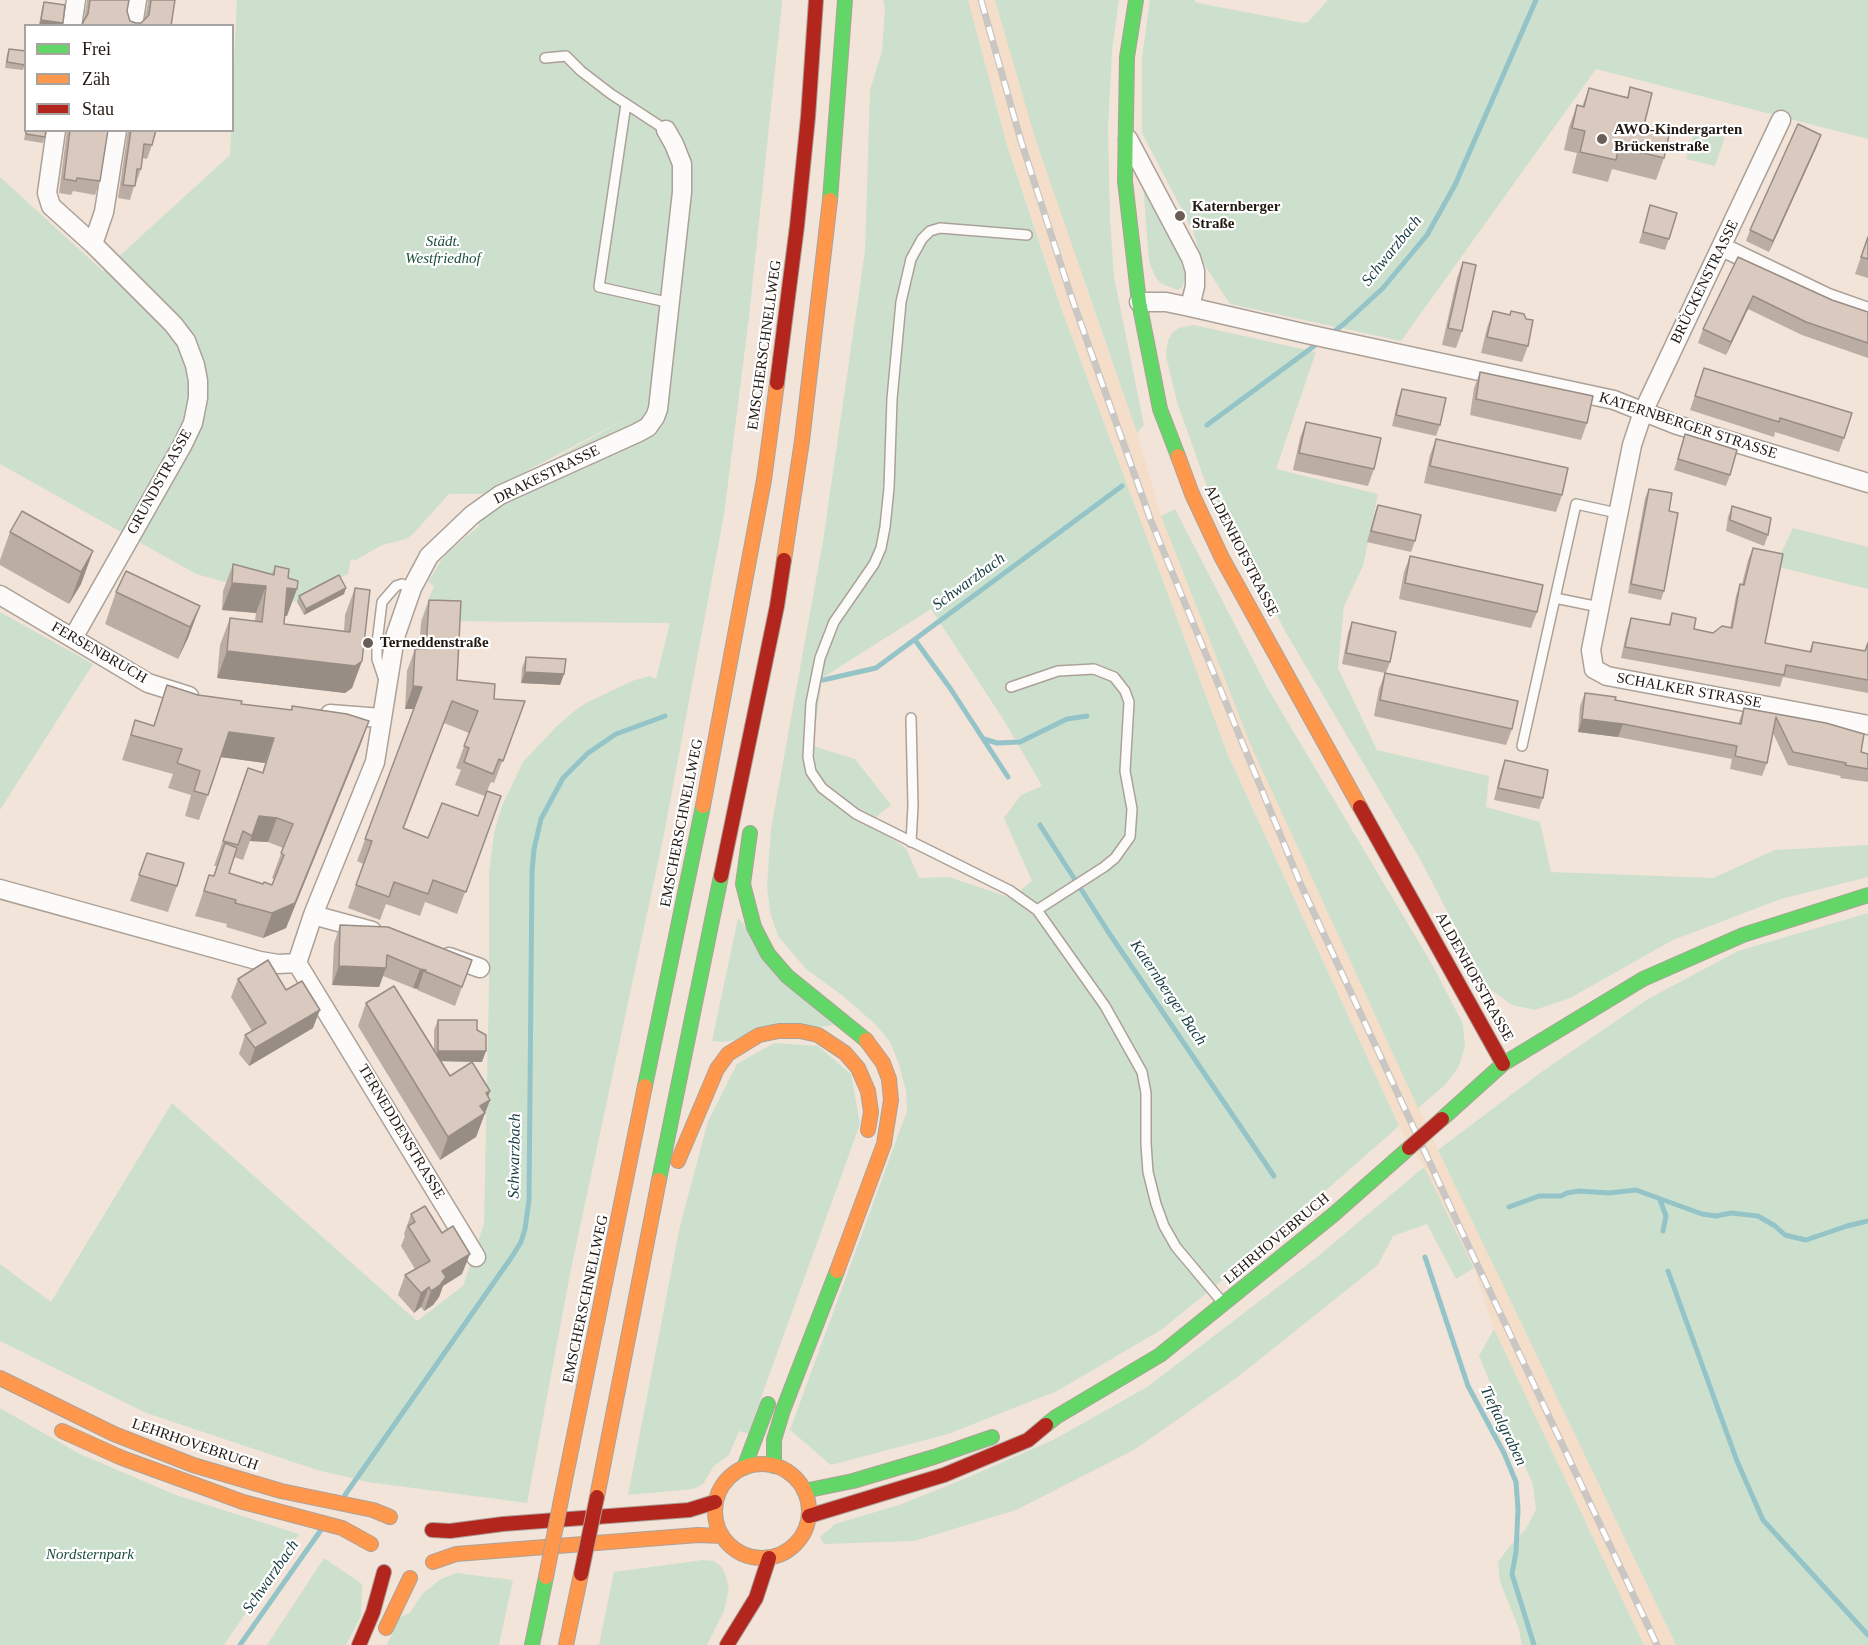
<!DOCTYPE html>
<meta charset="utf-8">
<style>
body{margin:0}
#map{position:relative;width:1868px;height:1645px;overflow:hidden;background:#f2e4d8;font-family:"Times New Roman",serif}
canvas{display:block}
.legend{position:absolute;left:24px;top:24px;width:210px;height:108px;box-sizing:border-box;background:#fff;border:2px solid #a6a3a0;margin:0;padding:8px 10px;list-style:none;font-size:18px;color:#211811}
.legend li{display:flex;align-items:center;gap:12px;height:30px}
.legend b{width:30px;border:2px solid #a6a3a0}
</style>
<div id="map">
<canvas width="1868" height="1645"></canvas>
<ul class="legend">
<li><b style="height:8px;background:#63d668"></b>Frei</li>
<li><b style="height:8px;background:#ff974d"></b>Zäh</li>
<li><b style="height:8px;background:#b3261e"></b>Stau</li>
</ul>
</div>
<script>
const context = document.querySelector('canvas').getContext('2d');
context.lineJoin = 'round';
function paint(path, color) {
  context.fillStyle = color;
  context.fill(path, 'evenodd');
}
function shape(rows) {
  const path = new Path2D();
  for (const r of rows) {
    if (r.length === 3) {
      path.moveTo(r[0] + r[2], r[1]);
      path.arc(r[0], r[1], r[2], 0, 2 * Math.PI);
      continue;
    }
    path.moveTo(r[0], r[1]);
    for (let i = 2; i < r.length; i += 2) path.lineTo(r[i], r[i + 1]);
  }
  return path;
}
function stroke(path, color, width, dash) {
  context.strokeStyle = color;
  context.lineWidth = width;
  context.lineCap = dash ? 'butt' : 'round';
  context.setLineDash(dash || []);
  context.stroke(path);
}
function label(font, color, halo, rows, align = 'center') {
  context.font = font + ' "Times New Roman",serif';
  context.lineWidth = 4.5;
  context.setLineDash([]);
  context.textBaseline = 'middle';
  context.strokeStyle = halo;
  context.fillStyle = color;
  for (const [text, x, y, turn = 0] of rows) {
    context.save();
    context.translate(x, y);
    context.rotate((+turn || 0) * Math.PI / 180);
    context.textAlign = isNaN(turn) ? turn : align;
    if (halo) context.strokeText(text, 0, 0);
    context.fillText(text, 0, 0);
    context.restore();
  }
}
paint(shape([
 [968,0,995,0,1089,295,1137,433,1161,516,1251,746,1437,1147,1676,1645,1644,1645,1494,1330,1474,1268,1424,1167,1399,1126,1228,755,1060,305,1007,145]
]), '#f5dec9');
paint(shape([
 [237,0,781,0,782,3,749,317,724,515,663,839,570,1274,527,1503,368,1482,317,1470,146,1413,0,1341,0,1264,51,1302,172,1103,417,1321,463,1286,484,1224,489,984,489,872,494,833,502,806,523,762,555,728,574,711,588,702,632,681,650,676,656,679,670,623,420,621,434,586,428,582,440,562,447,553,479,526,467,508,629,417,483,494,449,494,412,535,406,539,382,545,356,560,351,559,348,574,297,602,196,574,0,464,0,177,103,271,230,155],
 [883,0,968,0,1007,145,1060,305,1228,755,1399,1126,1241,1265,1161,1330,1057,1391,948,1434,831,1465,790,1430,907,1111,906,1091,899,1064,890,1042,876,1025,843,996,806,969,778,936,770,912,767,886,771,829,823,541,865,251,870,90,882,51,885,8],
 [931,609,1005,722,1042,786,1021,795,1004,818,1032,881,1011,898,949,877,919,878,906,848,868,823,891,805,855,759,813,746,822,678],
 [995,0,1119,0,1112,51,1108,127,1110,219,1114,277,1144,425,1137,433,1035,138],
 [1150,0,1195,0,1195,2,1198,3,1303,23,1308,22,1328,0,1868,0,1868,139,1596,69,1401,341,1230,304,1202,261,1193,231,1142,133,1142,58],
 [1696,128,1725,137,1715,166,1686,159],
 [1143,184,1184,265,1185,279,1182,287,1178,290,1162,284,1156,278,1152,269,1149,261],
 [1194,325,1316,352,1276,469,1378,494,1363,566,1344,606,1338,668,1377,750,1489,776,1486,807,1540,822,1551,872,1713,878,1775,850,1868,845,1868,877,1781,899,1673,940,1570,998,1535,1010,1512,1005,1486,986,1420,859,1285,631,1244,553,1218,518,1177,402,1166,356,1168,340,1173,332,1179,328],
 [1175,509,1268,689,1433,966,1463,1024,1465,1047,1458,1068,1445,1085,1418,1108,1251,746,1161,516],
 [1793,528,1868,547,1868,589,1775,566],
 [0,612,93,664,0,810],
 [1868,913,1868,1645,1676,1645,1438,1150,1540,1073,1648,999,1738,951],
 [738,918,833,1025,722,1042,712,1041],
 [774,1043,818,1046,851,1074,860,1124,748,1434,739,1431,729,1455,714,1466,703,1484,693,1489,628,1495,680,1226,708,1121,737,1064],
 [1424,1167,1474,1268,1456,1279,1427,1224,1393,1236,1378,1265,1235,1379,1134,1450,1016,1510,914,1541,824,1544,820,1537,835,1524,899,1505,969,1477,1057,1438,1147,1387,1316,1258],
 [1494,1329,1644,1645,1522,1645,1519,1629,1500,1582,1498,1562,1510,1546,1526,1529,1536,1509,1533,1485,1479,1356],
 [0,1408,80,1454,176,1495,299,1534,224,1645,0,1645],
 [324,1558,362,1584,361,1616,346,1645,267,1645],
 [703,1560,714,1561,722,1567,726,1576,729,1589,724,1611,707,1645,599,1645,614,1572],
 [456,1573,513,1580,499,1645,387,1645,399,1617,410,1613,422,1594,441,1579]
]), '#cde0ce');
stroke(shape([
 [1331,334,1345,323,1383,288,1427,235,1455,185,1536,0],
 [1207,425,1321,341],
 [915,640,950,688,1008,777],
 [823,680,876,668,1122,486],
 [984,739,997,743,1020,742,1067,719,1087,716],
 [1040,825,1109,933,1274,1176],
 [1660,1200,1666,1216,1663,1231],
 [1509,1207,1539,1196,1561,1196,1567,1193,1579,1191,1609,1193,1636,1190,1702,1214,1716,1216,1731,1213,1758,1216,1775,1226,1785,1235,1806,1240,1847,1226,1868,1221],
 [1425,1257,1468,1386,1504,1453,1516,1482,1518,1509,1516,1552,1512,1574,1534,1645],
 [1668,1271,1737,1461,1763,1520,1868,1635],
 [345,1495,511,1258,521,1242,525,1229,529,1200,532,872,534,849,541,819,563,778,588,753,616,734,665,716],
 [240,1645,321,1530]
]), '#94c4c8', 5);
const lane = shape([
 [545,58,566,56,581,71,611,94,666,130],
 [626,104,599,287,671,303],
 [1027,235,940,228,930,231,922,239,911,259,901,302,892,399,889,488,885,527,881,548,874,564,834,622,820,658,811,703,808,757,811,772,822,788,856,814,1009,890,1037,910,1105,1006,1142,1072,1146,1093,1146,1144,1148,1172,1156,1204,1164,1226,1176,1247,1223,1303],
 [1555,598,1599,607],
 [384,680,377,659,377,643,382,602,396,586,402,584,412,588],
 [1011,687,1058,671,1094,669,1114,677,1125,691,1129,702,1125,771,1132,809,1130,837,1115,858,1104,867,1037,910],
 [1522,746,1576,504,1617,513],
 [911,842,913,806,911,718]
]);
const street = shape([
 [72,26,76,0],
 [133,26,137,0],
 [1781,120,1643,412,1632,445,1591,650,1594,669,1607,676,1868,725],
 [56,130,47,193,51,206,93,244,173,324,186,341,195,365,198,381,198,398,193,423,183,444,73,638],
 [1128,139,1191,258,1195,271,1195,286,1190,307],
 [93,244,104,212,117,130],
 [1722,247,1828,298,1868,312],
 [1139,302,1166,302,1190,307,1307,334,1614,400,1677,425,1868,483],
 [0,595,148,683,189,696],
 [330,714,381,718],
 [0,889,260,961,278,964,297,963,476,1257],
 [313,915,372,931],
 [449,957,480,968],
 [297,963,313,915,375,762,395,637,412,588,429,556,472,515,500,495,637,433,648,427,655,417,658,409,682,192,682,164,674,144,666,130]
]);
const fast = shape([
 [1136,0,1127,57,1125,181,1139,302,1160,409,1178,456],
 [830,200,845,0],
 [750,833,743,884,754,927,768,954,787,976,866,1040],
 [645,1086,703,806],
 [1442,1119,1503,1064,1643,979,1743,935,1868,895],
 [659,1180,721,876],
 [1046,1425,1056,1417,1160,1355,1333,1215,1409,1148],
 [774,1466,774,1440,783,1410,837,1271],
 [744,1468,768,1404],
 [804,1491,853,1481,934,1457,992,1437],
 [532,1645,546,1577]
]);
const slow = shape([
 [1178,456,1192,494,1222,558,1360,807],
 [784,560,802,441,830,200],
 [703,806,764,480,777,383],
 [678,1161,717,1069,728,1054,759,1035,779,1031,800,1031,818,1035,845,1053,858,1068,868,1091,871,1112,868,1130],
 [837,1271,884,1144,891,1100,889,1079,883,1063,866,1040],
 [0,1378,114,1434,193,1465,281,1491,373,1510,390,1517],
 [62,1431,122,1458,243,1502,342,1528,371,1544],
 [762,1511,47],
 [597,1497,659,1180],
 [561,1500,645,1086],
 [433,1562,456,1554,698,1535,722,1536],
 [386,1628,410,1578],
 [566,1645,581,1574]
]);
const jam = shape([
 [777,383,797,226,808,117,816,0],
 [1360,807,1503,1064],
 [721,876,777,606,784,560],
 [809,1516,944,1475,1028,1440,1046,1425],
 [432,1530,450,1531,503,1524,689,1510,715,1502],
 [359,1645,373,1612,384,1572],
 [727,1645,756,1598,769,1558]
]);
stroke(lane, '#aca198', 12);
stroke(street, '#aca198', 21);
stroke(fast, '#aca198', 16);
stroke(slow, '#aca198', 16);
stroke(jam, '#aca198', 16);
stroke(lane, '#fdfbf9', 9);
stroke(street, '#fdfbf9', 18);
stroke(fast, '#63d668', 14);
stroke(slow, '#ff974d', 14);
stroke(jam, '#b3261e', 14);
const rail = shape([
 [981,0,1021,141,1070,293,1151,521,1301,885,1467,1243,1657,1645]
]);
stroke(rail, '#cac6c3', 7);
stroke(rail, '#fff', 4.5, [14]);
const slowBridge = shape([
 [546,1577,561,1500]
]);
const jamBridge = shape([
 [1409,1148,1442,1119],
 [581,1574,597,1497]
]);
stroke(slowBridge, '#aca198', 16, []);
stroke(jamBridge, '#aca198', 16, []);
stroke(slowBridge, '#ff974d', 14);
stroke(jamBridge, '#b3261e', 14);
paint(shape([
 [87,0,129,0,127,11,130,21,136,23,141,23,145,18,148,2,147,0,175,0,171,26,81,26,84,19,87,2],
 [44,2,63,23,62,26,39,25,42,8],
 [9,49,25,65,23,70,5,68,7,54],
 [1630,87,1643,129,1664,158,1656,180,1612,169,1608,182,1572,173,1577,153,1564,150,1569,127,1577,105,1582,107,1589,88,1627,97],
 [26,129,26,130,46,130,43,143,24,140],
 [67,130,108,130,100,181,95,195,73,191,71,195,59,193],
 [128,130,156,130,152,145,147,159,142,158,141,169,136,183,135,183,130,200,118,198],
 [1817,146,1769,252,1746,241,1750,230],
 [1650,205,1669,239,1665,250,1639,243],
 [1868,236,1868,278,1855,274],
 [1738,257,1832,300,1868,312,1868,358,1802,335,1748,309,1726,355,1698,343,1703,329],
 [1463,262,1462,331,1456,348,1442,345,1457,278],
 [1493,311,1528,346,1522,362,1481,353,1487,328],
 [1704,368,1844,438,1839,452,1775,432,1774,437,1690,410],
 [1480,372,1587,423,1581,440,1470,415,1474,388],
 [1402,389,1440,425,1436,436,1392,426,1398,400],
 [1306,422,1374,469,1368,486,1293,470,1300,438],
 [1685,434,1730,475,1726,486,1674,470],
 [1436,439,1562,495,1556,512,1424,483,1430,455],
 [1649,489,1669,511,1664,591,1661,600,1628,593,1645,498],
 [1378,505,1415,541,1411,552,1367,542,1374,516],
 [1732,506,1768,535,1764,546,1726,531,1728,517],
 [10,532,93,551,81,584,69,604,0,565,0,560],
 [1753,548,1765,643,1809,652,1813,642,1865,651,1868,640,1868,693,1783,677,1780,687,1621,658,1627,630,1631,618,1668,625,1672,613,1694,629,1713,633,1730,628,1736,596,1740,584,1742,584,1748,560],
 [1410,556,1537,612,1531,628,1399,599,1404,572],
 [233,564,272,574,275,566,287,616,285,616,284,624,344,631,345,615,355,588,362,661,352,688,345,693,217,678,220,645,230,618,255,621,256,613,222,610,223,591],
 [116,592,200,606,188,638,178,659,105,624],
 [344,594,304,615,297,602,299,596],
 [429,600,457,680,494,699,525,701,494,783,491,782,487,791,501,796,457,914,425,902,420,916,386,904,380,920,348,908,363,864,357,861,414,709,405,709,407,671,415,649,419,649,421,623],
 [444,723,469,733,456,768,461,770,455,785,485,796,478,816,428,838,404,828],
 [1352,622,1390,662,1386,673,1512,729,1506,745,1374,716,1379,689,1385,673,1342,664,1348,633],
 [526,657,564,674,560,685,521,683,522,668],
 [167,685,198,695,241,704,291,710,292,706,369,721,360,746,286,928,263,938,226,927,227,924,195,916,209,875,213,876,217,866,214,866,248,768,262,773,265,763,221,757,199,820,185,816,191,795,168,788,173,774,122,760,135,720,153,726],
 [250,841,268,842,283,848,272,878,274,879,272,885,263,884,229,873,234,857,243,860],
 [1585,693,1615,700,1738,724,1744,708,1826,723,1861,752,1868,754,1868,782,1840,778,1841,776,1788,765,1773,733,1767,763,1762,776,1730,769,1732,759,1618,737,1578,732,1580,706],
 [1505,760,1543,798,1539,809,1494,800,1501,771],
 [147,853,177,886,168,912,130,901],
 [340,925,472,960,455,1006,417,990,418,989,413,988,383,976,379,987,332,985,334,944],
 [238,979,286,990,313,1028,249,1066,239,1054,245,1035,252,1031,231,997],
 [366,1003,434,1052,434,1030,438,1020,477,1030,482,1062,440,1061,450,1076,490,1091,488,1097,490,1100,476,1137,440,1160,358,1026],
 [411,1214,462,1274,443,1286,439,1297,433,1305,424,1311,421,1307,414,1313,398,1295,405,1275,415,1269,401,1246,405,1236,404,1234]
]), '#bbada3');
paint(shape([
 [41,20,63,23,62,26,39,25],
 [1821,135,1817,146,1769,252,1773,241],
 [1753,296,1748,309,1726,355,1731,342],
 [93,551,81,584,69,604,81,572],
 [232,583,266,586,256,613,222,610],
 [287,588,297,589,287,616,277,615],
 [346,588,344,594,304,615,306,609],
 [200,606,188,638,178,659,190,627],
 [227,651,362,661,352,688,345,693,217,678],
 [525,672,564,674,560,685,521,683],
 [413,686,422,687,414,709,405,709],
 [1582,719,1623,724,1618,737,1578,732],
 [369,721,360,746,286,928,263,938,272,913],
 [229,732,274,738,265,763,220,757],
 [259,816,277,818,268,842,250,841],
 [339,966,386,968,379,987,332,985],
 [420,969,426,970,424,971,418,989,413,988],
 [320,1010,313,1028,249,1066,255,1048],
 [438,1051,486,1051,482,1062,434,1061],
 [490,1091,486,1102,490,1100,476,1137,440,1160,448,1137,486,1093],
 [470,1254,462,1274,443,1286,439,1297,433,1305,424,1311,431,1291,442,1271],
 [429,1287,421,1307,414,1313,421,1293]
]), '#988d85');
const building = shape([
 [90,0,129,0,127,11,130,21,136,23,141,23,149,15,151,0,175,0,171,26,82,26,83,22,88,14,90,0],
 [44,2,65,5,63,23,41,20,44,2],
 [9,49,26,51,25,65,7,62,9,49],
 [1630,87,1652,93,1643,129,1669,135,1664,158,1619,147,1616,160,1580,152,1585,131,1572,128,1577,105,1584,107,1589,88,1628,98,1630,87],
 [1798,124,1821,135,1773,241,1750,230,1798,124],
 [26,130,46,130,45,137,26,134,26,130],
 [70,130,108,130,100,181,77,178,76,181,64,179,70,130],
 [131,130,156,130,152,145,144,144,141,169,137,169,135,186,123,185,131,130],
 [1650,205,1677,213,1669,239,1643,232,1650,205],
 [1868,237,1868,259,1861,257,1868,237],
 [1738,257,1832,300,1868,312,1868,343,1806,322,1753,296,1731,342,1703,329,1738,257],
 [1463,262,1476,265,1462,331,1448,328,1463,262],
 [1493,311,1510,315,1511,311,1524,314,1526,319,1533,320,1528,346,1487,337,1493,311],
 [1704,368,1852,413,1844,438,1780,418,1779,422,1695,396,1704,368],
 [1480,372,1593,396,1587,423,1476,399,1480,372],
 [1402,389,1446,398,1440,425,1396,415,1402,389],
 [1306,422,1381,438,1374,469,1299,453,1306,422],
 [1685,434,1737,450,1730,475,1678,459,1685,434],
 [1436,439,1568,468,1562,495,1430,466,1436,439],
 [1649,489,1672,493,1669,511,1678,513,1664,591,1631,584,1649,489],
 [1378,505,1421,515,1415,541,1371,531,1378,505],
 [1732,506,1771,518,1768,535,1730,520,1732,506],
 [22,511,93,551,81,572,10,532,22,511],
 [1753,548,1783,554,1765,643,1811,652,1813,642,1865,651,1868,643,1868,680,1786,665,1784,675,1625,647,1631,618,1670,625,1672,613,1696,618,1694,629,1713,633,1722,626,1732,628,1740,584,1744,585,1753,548],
 [1410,556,1543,585,1537,612,1405,583,1410,556],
 [233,564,274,575,275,566,289,569,288,578,298,581,297,589,287,588,284,624,350,632,355,588,370,590,362,661,355,666,227,651,230,618,262,622,266,586,232,583,233,564],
 [126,571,200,606,190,627,116,592,126,571],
 [339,575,346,588,306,609,299,596,339,575],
 [429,600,461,601,457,680,495,684,494,699,525,701,503,761,499,759,493,774,464,762,469,748,464,746,478,711,452,701,403,828,428,838,442,803,478,816,487,791,501,796,466,892,433,880,428,894,394,882,389,897,356,885,372,841,365,839,422,687,413,686,415,649,426,649,429,600],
 [1352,622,1396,632,1390,662,1346,653,1352,622],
 [526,657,566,659,564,674,525,672,526,657],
 [1385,673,1518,701,1512,729,1380,700,1385,673],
 [167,685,198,695,242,701,241,704,292,710,292,706,347,714,369,721,295,903,272,913,235,903,236,900,204,891,209,875,214,876,225,843,237,848,229,873,263,884,264,882,272,885,284,855,281,853,293,824,277,818,259,816,252,836,243,831,238,845,223,841,248,768,263,773,274,738,229,732,208,795,194,791,200,771,177,763,182,749,131,735,135,720,154,726,167,685],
 [1585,693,1616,697,1615,700,1741,724,1744,708,1826,723,1864,734,1861,752,1868,754,1868,769,1845,765,1846,763,1793,752,1776,717,1767,763,1735,756,1737,746,1623,724,1582,719,1585,693],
 [1505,760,1548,770,1543,798,1498,788,1505,760],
 [147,853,184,863,177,886,139,875,147,853],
 [340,925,388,927,472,960,462,987,424,971,426,970,420,969,387,955,386,968,339,966,340,925],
 [268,960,286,990,302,981,320,1010,255,1048,245,1035,266,1023,238,979,268,960],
 [394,986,450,1076,472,1062,490,1091,486,1093,490,1100,480,1106,485,1113,448,1137,366,1003,394,986],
 [438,1020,477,1020,477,1030,486,1035,486,1051,438,1051,438,1020],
 [425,1206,442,1233,453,1226,470,1254,442,1271,446,1277,440,1285,431,1291,429,1287,421,1293,405,1275,430,1261,408,1226,415,1222,411,1214,425,1206]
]);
paint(building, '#d9c9be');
stroke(building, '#988d85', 1.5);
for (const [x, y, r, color] of [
 [1602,139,6,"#6a5f57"],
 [1180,216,6,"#6a5f57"],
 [368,643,6,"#6a5f57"]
]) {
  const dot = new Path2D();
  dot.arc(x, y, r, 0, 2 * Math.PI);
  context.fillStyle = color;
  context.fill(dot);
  stroke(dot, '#fff', 2);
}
label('bold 15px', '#211811', '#fff', [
 ["AWO-Kindergarten",1614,130],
 ["Brückenstraße",1614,147],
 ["Katernberger",1192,207],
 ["Straße",1192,224],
 ["Terneddenstraße",380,643]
], 'left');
label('italic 15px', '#1c4d3a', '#fff', [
 ["Städt.",443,242],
 ["Westfriedhof",443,259],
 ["Nordsternpark",90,1555]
]);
label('15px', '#211811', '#fff', [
 ["BRÜCKENSTRASSE",1705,282,-64],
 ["EMSCHERSCHNELLWEG",765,345,-82],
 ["KATERNBERGER STRASSE",1688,426,18],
 ["DRAKESTRASSE",547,475,-26],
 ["GRUNDSTRASSE",160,482,-61],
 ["ALDENHOFSTRASSE",1241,551,63],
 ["FERSENBRUCH",99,653,30],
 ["SCHALKER STRASSE",1689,691,10],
 ["EMSCHERSCHNELLWEG",682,823,-79],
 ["ALDENHOFSTRASSE",1474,977,61],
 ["TERNEDDENSTRASSE",401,1132,59],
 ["LEHRHOVEBRUCH",1277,1239,-40],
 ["EMSCHERSCHNELLWEG",586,1299,-78],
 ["LEHRHOVEBRUCH",195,1445,19]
]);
label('italic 16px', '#173b40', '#fff', [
 ["Schwarzbach",1392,251,-51],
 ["Schwarzbach",969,582,-36],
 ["Katernberger Bach",1168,993,56],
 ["Schwarzbach",515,1156,-89],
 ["Tieftalgraben",1503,1426,64],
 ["Schwarzbach",271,1577,-55]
]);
</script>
